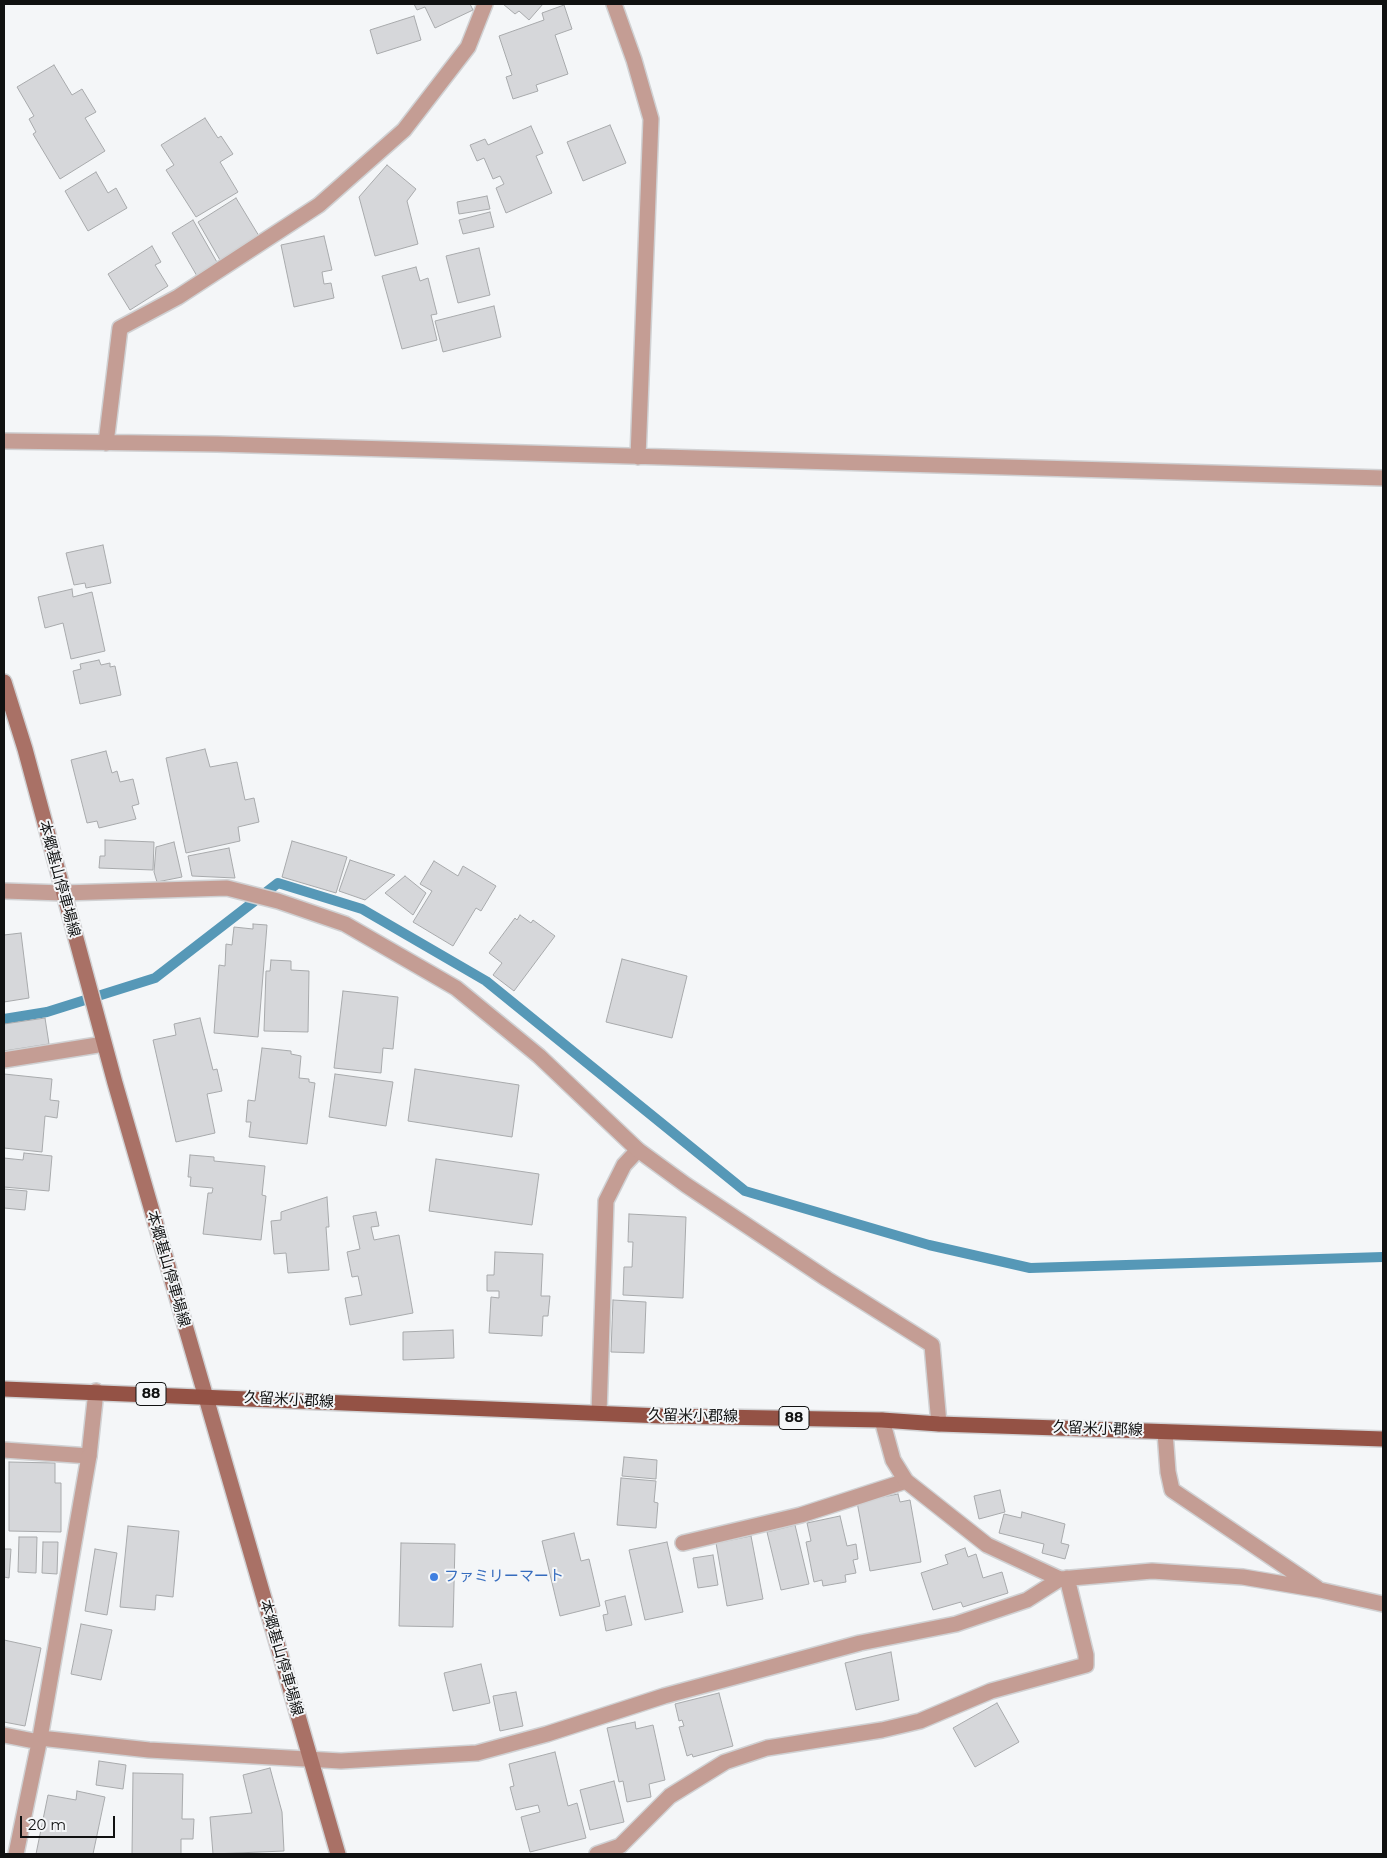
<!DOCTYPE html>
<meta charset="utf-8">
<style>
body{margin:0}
#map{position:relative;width:1387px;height:1858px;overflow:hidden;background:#f4f6f8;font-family:Montserrat,sans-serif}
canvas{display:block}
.frame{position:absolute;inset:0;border:5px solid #101111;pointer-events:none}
.scale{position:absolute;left:20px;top:1816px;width:95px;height:22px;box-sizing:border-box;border:2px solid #101111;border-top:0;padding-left:6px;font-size:15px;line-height:18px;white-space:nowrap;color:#101111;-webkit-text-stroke:4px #f4f6f8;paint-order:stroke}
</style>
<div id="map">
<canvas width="1387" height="1858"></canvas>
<div class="frame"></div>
<div class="scale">20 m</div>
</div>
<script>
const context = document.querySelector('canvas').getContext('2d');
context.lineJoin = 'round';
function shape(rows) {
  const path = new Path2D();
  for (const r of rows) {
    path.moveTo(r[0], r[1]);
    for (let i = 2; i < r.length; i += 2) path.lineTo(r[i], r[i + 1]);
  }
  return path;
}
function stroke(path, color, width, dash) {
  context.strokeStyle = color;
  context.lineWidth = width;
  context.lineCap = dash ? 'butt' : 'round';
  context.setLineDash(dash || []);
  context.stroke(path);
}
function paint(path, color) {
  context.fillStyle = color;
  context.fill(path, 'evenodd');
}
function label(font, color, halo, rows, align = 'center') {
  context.font = font + ' Montserrat,"Noto Sans JP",sans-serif';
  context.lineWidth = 4;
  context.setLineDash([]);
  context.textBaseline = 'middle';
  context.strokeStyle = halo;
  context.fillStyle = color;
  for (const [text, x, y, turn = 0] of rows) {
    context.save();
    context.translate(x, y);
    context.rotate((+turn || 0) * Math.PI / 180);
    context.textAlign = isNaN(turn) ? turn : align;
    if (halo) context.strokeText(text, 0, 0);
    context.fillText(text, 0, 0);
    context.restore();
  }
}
stroke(shape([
 [4,1019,47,1012,155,978,278,883,362,909,486,981,745,1191,929,1245,1030,1268,1383,1257]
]), '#5698b7', 10);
const building = shape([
 [414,4,470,4,473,10,435,28,425,7,417,10,414,4],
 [503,4,543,4,529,20,519,11,515,14,503,4],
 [564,5,572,29,555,35,568,74,536,85,538,91,513,99,506,77,512,75,499,36,544,20,542,13,564,5],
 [414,16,421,40,377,54,370,30,414,16],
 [54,65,72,95,82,89,96,112,85,118,105,151,60,179,33,134,36,132,29,119,34,116,17,87,54,65],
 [205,118,218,138,221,136,233,154,220,162,238,192,196,217,166,170,174,165,161,145,205,118],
 [610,125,626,163,583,181,567,142,610,125],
 [531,126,543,153,536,156,552,193,506,213,496,188,504,184,500,176,493,179,484,158,477,161,470,145,485,139,488,145,531,126],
 [387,165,416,189,407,201,418,244,375,256,359,197,387,165],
 [96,172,108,193,116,188,127,208,88,231,65,191,96,172],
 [487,196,490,209,459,214,457,202,487,196],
 [236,198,259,236,220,260,198,222,236,198],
 [490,212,494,227,463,234,459,220,490,212],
 [193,220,218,264,197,276,172,233,193,220],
 [324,236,332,270,322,272,324,284,331,283,334,298,294,307,281,245,324,236],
 [152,246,161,262,155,265,168,286,130,310,108,274,152,246],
 [479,248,490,295,458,303,446,256,479,248],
 [416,267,420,281,428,278,437,314,431,315,437,340,402,349,382,276,416,267],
 [494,306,501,337,443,352,435,321,494,306],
 [103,545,111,583,86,588,85,583,74,585,66,553,103,545],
 [72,589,73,597,92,592,105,651,71,659,63,623,45,628,38,597,72,589],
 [99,660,101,665,110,663,110,667,115,666,121,695,80,704,73,671,81,669,80,664,99,660],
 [205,749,210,767,237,762,245,800,254,798,259,822,238,827,240,841,186,853,166,758,205,749],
 [106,751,112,773,117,771,120,782,133,779,139,804,132,806,136,819,99,828,97,821,87,823,71,760,106,751],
 [105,840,154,842,153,870,99,868,100,856,105,856,105,840],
 [292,841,347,857,336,893,282,877,292,841],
 [174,842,182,877,157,882,154,872,156,847,174,842],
 [229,848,235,878,192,876,188,856,229,848],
 [350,860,395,875,365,900,339,891,350,860],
 [434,861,458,876,463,866,496,886,481,911,476,908,453,946,413,922,432,891,420,884,434,861],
 [405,876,426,893,413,915,385,893,405,876],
 [520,915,531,923,533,920,555,936,514,991,493,975,502,963,489,953,515,918,517,920,520,915],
 [253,924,267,925,258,1037,214,1033,219,965,225,966,226,944,232,945,234,927,253,929,253,924],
 [21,933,29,998,4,1002,4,935,21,933],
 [622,959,687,976,672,1038,606,1022,622,959],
 [271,960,291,961,291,970,309,971,308,1032,264,1031,266,971,270,971,271,960],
 [343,991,398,997,393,1049,383,1048,381,1073,334,1068,343,991],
 [45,1018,49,1044,4,1051,4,1024,45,1018],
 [200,1018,213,1070,217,1069,222,1091,207,1094,215,1133,176,1142,153,1040,176,1035,174,1024,200,1018],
 [262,1048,291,1051,291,1054,301,1056,299,1078,309,1079,309,1082,315,1083,307,1144,249,1137,251,1122,246,1122,248,1100,255,1101,262,1048],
 [415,1069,519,1085,512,1137,408,1121,415,1069],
 [4,1074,52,1079,50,1100,59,1101,57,1118,45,1116,42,1152,4,1148,4,1074],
 [335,1074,393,1082,386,1126,329,1117,335,1074],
 [24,1153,52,1156,49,1191,4,1187,4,1158,23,1160,24,1153],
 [190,1155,214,1157,214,1161,265,1166,262,1195,266,1196,261,1240,203,1234,208,1193,212,1193,213,1188,190,1186,191,1177,188,1177,190,1155],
 [436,1159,539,1174,532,1225,429,1211,436,1159],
 [4,1189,27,1191,25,1210,4,1208,4,1189],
 [327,1197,329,1227,326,1227,329,1270,288,1273,286,1253,274,1254,271,1221,281,1220,281,1212,327,1197],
 [376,1212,379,1226,371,1227,374,1240,399,1235,413,1313,350,1325,345,1298,362,1295,358,1276,352,1277,347,1252,360,1249,353,1216,376,1212],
 [629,1214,686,1217,683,1298,623,1295,624,1267,632,1267,633,1242,628,1242,629,1214],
 [495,1252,543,1254,541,1296,550,1296,548,1316,543,1316,542,1336,489,1333,491,1297,499,1298,499,1291,487,1291,487,1275,494,1275,495,1252],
 [613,1300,646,1302,644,1353,611,1352,613,1300],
 [453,1330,454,1358,403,1360,403,1332,453,1330],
 [624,1457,657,1460,656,1479,622,1476,624,1457],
 [9,1462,55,1463,55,1483,61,1483,61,1532,9,1531,9,1462],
 [621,1478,656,1481,654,1502,658,1503,656,1528,617,1525,621,1478],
 [1000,1490,1005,1512,979,1519,974,1496,1000,1490],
 [898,1494,900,1502,910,1500,921,1562,870,1571,857,1502,898,1494],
 [1022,1512,1065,1524,1061,1543,1069,1545,1065,1559,1042,1553,1044,1544,999,1533,1004,1514,1021,1518,1022,1512],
 [840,1516,847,1546,856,1544,858,1559,853,1560,856,1573,845,1575,846,1582,823,1586,822,1580,814,1582,806,1542,811,1541,807,1523,840,1516],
 [795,1525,809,1584,781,1590,767,1532,795,1525],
 [128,1526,179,1531,173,1597,156,1595,155,1610,120,1607,128,1526],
 [574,1533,581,1561,589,1559,600,1606,560,1616,542,1541,574,1533],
 [751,1536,763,1599,727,1606,716,1543,751,1536],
 [19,1537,37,1537,36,1573,18,1572,19,1537],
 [43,1542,58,1542,57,1574,42,1573,43,1542],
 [667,1542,683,1612,645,1620,629,1550,667,1542],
 [401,1543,455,1544,453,1627,399,1626,401,1543],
 [965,1548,968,1557,976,1554,983,1578,1002,1572,1008,1593,963,1607,961,1602,933,1610,921,1573,948,1564,945,1555,965,1548],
 [4,1549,11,1549,9,1578,4,1577,4,1549],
 [95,1549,117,1553,107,1615,85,1611,95,1549],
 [713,1555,718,1585,698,1588,693,1558,713,1555],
 [625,1596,632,1625,606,1631,603,1615,608,1614,605,1601,625,1596],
 [81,1624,112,1630,101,1680,71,1674,81,1624],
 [4,1640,41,1648,25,1726,4,1722,4,1640],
 [891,1652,899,1700,856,1710,845,1663,891,1652],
 [481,1664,490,1703,453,1711,444,1673,481,1664],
 [516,1692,523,1726,500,1731,493,1696,516,1692],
 [719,1693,733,1746,693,1757,692,1754,687,1756,679,1727,684,1726,682,1720,679,1721,675,1704,719,1693],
 [997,1703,1019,1742,975,1767,953,1728,997,1703],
 [635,1722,636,1729,653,1725,665,1780,649,1784,651,1797,627,1802,623,1781,619,1782,607,1728,635,1722],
 [555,1752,568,1806,577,1803,586,1838,530,1852,521,1817,540,1812,538,1805,516,1810,510,1787,514,1786,509,1764,555,1752],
 [99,1761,126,1765,123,1789,96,1785,99,1761],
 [270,1768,282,1812,284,1851,213,1854,210,1817,252,1813,243,1775,270,1768],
 [133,1773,183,1774,182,1819,194,1819,193,1839,181,1839,181,1854,132,1854,133,1773],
 [614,1781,624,1822,590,1830,580,1790,614,1781],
 [77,1791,105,1797,93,1854,36,1854,48,1795,76,1800,77,1791]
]);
paint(building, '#d6d7da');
stroke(building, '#a8aaac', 1);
const service = shape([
 [599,1413,606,1201,624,1165,638,1150],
 [4,1450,89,1456,96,1391],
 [683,1543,801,1515,906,1481]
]);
const minor = shape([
 [614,4,634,60,651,119,638,457],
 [4,441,217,444,1383,478],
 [106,443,120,328,178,297,319,205,404,130,468,47,485,4],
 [4,891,63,893,227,888,278,901,345,924,456,988,539,1056,638,1150,686,1185,827,1279,932,1345,939,1424],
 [4,1060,104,1044],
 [882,1420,893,1460,906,1481,987,1545,1060,1579],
 [1165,1432,1168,1472,1172,1490,1317,1588],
 [4,1735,39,1742],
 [40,1738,149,1750,341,1761,477,1753,547,1734,664,1696,860,1643,956,1624,1027,1600,1060,1579,1152,1571,1243,1577,1320,1590,1383,1604],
 [16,1854,40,1738,89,1456],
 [597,1854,620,1846,670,1796,725,1762,767,1748,882,1730,920,1721,991,1691,1086,1665,1086,1655,1067,1578]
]);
const secondary = shape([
 [4,682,25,749,115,1083,338,1854]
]);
const primary = shape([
 [4,1389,662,1416,882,1420,939,1424,1383,1439]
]);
stroke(service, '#d0d1d3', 18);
stroke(minor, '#d0d1d3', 18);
stroke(secondary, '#d0d1d3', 18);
stroke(primary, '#d0d1d3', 18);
stroke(service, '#c49d94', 15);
stroke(minor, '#c49d94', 15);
stroke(secondary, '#a97166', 15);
stroke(primary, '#945245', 15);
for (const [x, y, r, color] of [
 [434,1577,5,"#3f7fe0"]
]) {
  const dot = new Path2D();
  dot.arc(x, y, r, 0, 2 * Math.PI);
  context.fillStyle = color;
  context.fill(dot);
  stroke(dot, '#f4f6f8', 2);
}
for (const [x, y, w] of [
 [151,1394,30],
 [794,1418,30]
]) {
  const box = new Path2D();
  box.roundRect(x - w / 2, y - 11.5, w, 23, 4);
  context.fillStyle = '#f4f6f8';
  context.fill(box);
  stroke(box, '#101111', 1);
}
label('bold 14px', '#101111', null, [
 ["88",151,1394],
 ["88",794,1418]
]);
label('15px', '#101111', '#f4f6f8', [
 ["本郷基山停車場線",59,879,75],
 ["本郷基山停車場線",168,1269,74],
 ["久留米小郡線",289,1400,3],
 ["久留米小郡線",693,1416,1],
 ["久留米小郡線",1098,1429,2],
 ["本郷基山停車場線",281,1658,74]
]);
label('15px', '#366cbe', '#f4f6f8', [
 ["ファミリーマート",444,1577]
], 'left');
</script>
